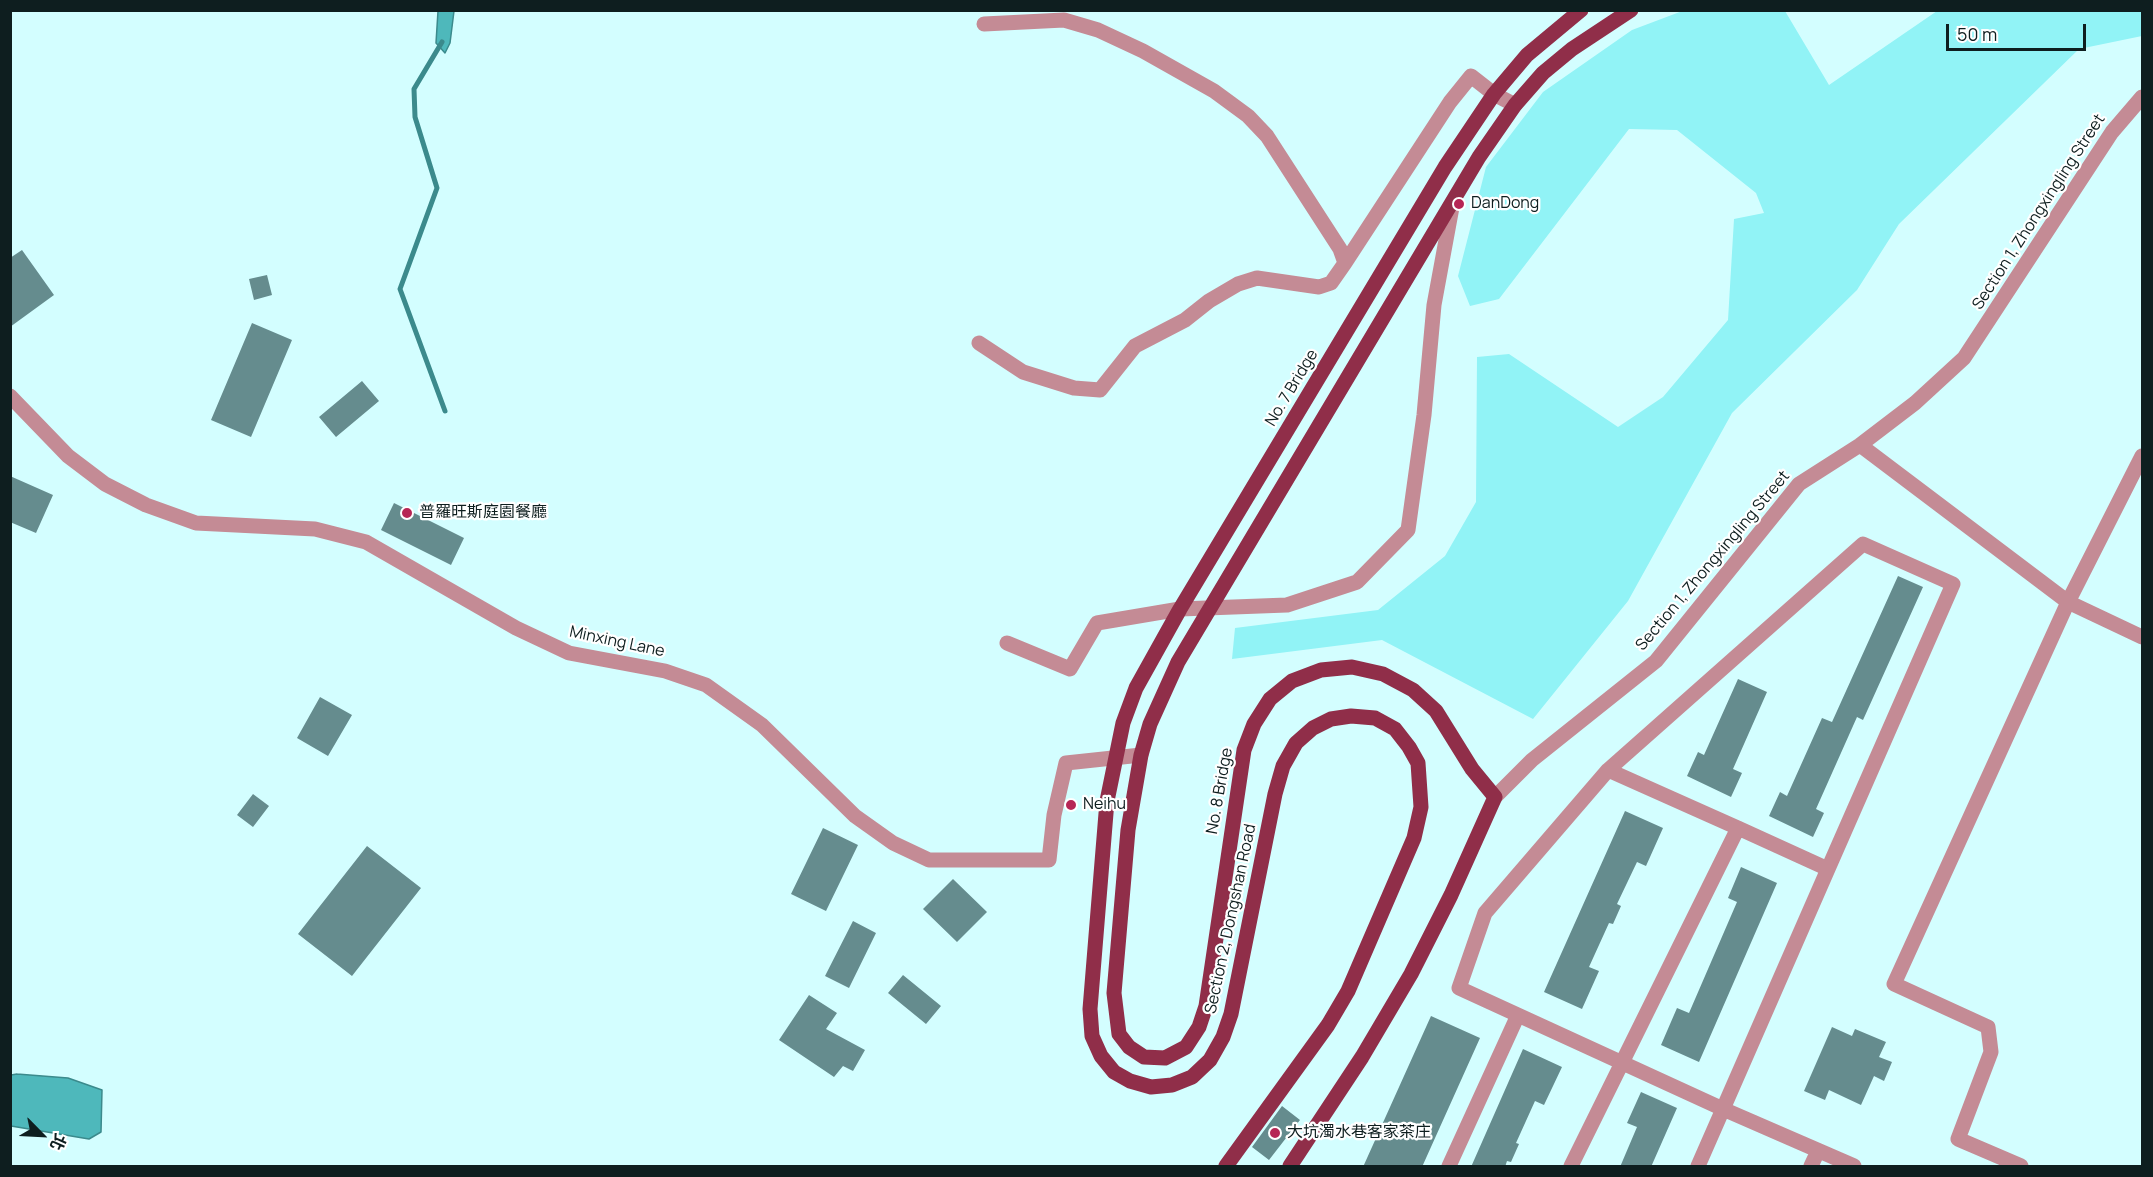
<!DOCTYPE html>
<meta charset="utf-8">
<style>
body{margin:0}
#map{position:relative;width:2153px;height:1177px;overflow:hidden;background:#d3feff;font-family:Manrope,"Noto Sans TC",sans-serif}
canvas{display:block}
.frame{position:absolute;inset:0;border:12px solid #0e1e1f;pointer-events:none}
.north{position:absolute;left:12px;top:1105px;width:60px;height:60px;-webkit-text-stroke:4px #fff;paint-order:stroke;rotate:114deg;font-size:16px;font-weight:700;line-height:24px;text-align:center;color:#0e1e1f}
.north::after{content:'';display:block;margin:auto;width:21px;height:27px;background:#0e1e1f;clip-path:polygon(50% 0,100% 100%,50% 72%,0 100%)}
.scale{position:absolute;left:1946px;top:24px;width:140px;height:27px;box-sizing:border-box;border:3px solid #0e1e1f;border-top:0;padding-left:8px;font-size:18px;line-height:21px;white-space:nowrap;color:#0e1e1f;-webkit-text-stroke:4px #fff;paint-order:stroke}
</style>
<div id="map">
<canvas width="2153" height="1177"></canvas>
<div class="frame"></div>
<div class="north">北</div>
<div class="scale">50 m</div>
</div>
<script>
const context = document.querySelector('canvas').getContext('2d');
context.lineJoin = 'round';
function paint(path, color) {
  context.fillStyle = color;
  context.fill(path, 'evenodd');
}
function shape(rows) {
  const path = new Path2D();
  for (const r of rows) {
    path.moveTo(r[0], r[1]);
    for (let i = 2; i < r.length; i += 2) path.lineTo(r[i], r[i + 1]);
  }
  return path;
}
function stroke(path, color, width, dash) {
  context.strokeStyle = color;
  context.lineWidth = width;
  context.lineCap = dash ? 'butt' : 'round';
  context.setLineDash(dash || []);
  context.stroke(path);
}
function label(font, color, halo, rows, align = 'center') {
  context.font = font + ' Manrope,"Noto Sans TC",sans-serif';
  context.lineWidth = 4.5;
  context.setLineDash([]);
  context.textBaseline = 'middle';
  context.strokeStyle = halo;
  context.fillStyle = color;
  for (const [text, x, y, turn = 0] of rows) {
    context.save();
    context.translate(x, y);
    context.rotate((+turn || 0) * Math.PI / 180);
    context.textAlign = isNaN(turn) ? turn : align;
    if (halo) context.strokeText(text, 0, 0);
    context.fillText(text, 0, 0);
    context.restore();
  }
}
paint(shape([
 [1685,10,1785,11,1829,85,1937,11,2142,11,2142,36,2079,49,1899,224,1857,290,1732,413,1628,601,1533,719,1382,640,1232,659,1235,628,1378,610,1445,556,1476,502,1477,357,1509,354,1618,427,1663,397,1728,320,1734,219,1764,213,1756,193,1677,130,1629,129,1499,299,1470,306,1458,276,1486,167,1543,92,1632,30]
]), '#91f3f6');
const water = shape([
 [438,11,454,11,450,43,445,53,436,43,438,11],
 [17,1074,68,1078,102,1090,101,1132,89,1139,11,1126,11,1075,17,1074]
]);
paint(water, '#4eb8bb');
stroke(water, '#3b8a8c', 1.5);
stroke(shape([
 [442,42,414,89,415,117,437,188,400,289,445,411]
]), '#3b8a8c', 5);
paint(shape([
 [22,250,54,295,10,327,10,258],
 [267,275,272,295,254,300,249,279],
 [252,323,292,340,251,437,211,420],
 [362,381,379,401,336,437,319,417],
 [10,476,53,495,36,533,10,522],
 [394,503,464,538,451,565,381,530],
 [1898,576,1923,587,1863,720,1857,717,1816,809,1824,813,1813,837,1769,816,1780,792,1787,796,1822,718,1832,722],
 [1738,679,1767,692,1733,769,1742,773,1731,797,1687,776,1698,752,1704,755],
 [320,697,352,715,328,756,297,738],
 [253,794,269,806,253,827,237,815],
 [1625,811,1663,828,1646,866,1637,862,1617,904,1621,906,1613,924,1609,923,1589,967,1599,971,1582,1009,1544,992],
 [823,828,858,845,826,911,791,894],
 [367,846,421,888,352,976,298,934],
 [1741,867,1777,883,1699,1062,1661,1045,1677,1008,1689,1013,1737,902,1728,898],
 [953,879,987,912,957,942,923,909],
 [853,921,876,933,849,988,825,976],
 [903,975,941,1006,926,1024,888,993],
 [809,995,837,1013,826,1029,865,1050,853,1071,843,1066,834,1077,779,1040],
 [1431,1016,1480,1038,1422,1167,1363,1167],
 [1832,1027,1852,1036,1855,1029,1886,1042,1879,1057,1892,1062,1884,1081,1874,1076,1861,1105,1829,1090,1825,1100,1804,1091],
 [1523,1049,1562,1067,1544,1105,1535,1101,1516,1143,1519,1144,1511,1162,1507,1161,1505,1167,1471,1167],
 [1641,1092,1677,1108,1651,1167,1620,1167,1637,1127,1627,1123],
 [1282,1106,1300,1120,1269,1160,1252,1147]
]), '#658c8e');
stroke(shape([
 [984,24,1064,20,1098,30,1143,51,1214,91,1248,116,1267,136,1340,249,1345,263,1450,102,1471,76,1494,94,1515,105],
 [979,343,1023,372,1074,388,1100,390,1135,346,1185,320,1209,301,1238,284,1257,278,1319,287,1331,283,1345,263],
 [10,396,68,456,105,484,146,505,196,523,315,529,366,542,516,628,569,653,665,671,706,685,762,725,855,816,893,843,929,860,1049,860,1054,815,1066,763,1141,755],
 [1860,445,2068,602,2142,637],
 [1007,643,1070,669,1097,623,1180,609,1287,605,1357,582,1408,530,1424,415,1434,305,1453,202],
 [1495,797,1532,760,1656,661,1799,484,1860,445,1915,403,1964,358,2112,132,2142,97],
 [1738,828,1828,869],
 [1449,1166,1518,1015],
 [1571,1166,1738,828,1608,770],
 [1698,1166,1723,1109,1828,869,1953,584,1863,544,1608,770,1485,913,1459,988,1723,1109,1854,1166],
 [1811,1166,1818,1151],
 [2021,1166,1958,1139,1991,1052,1988,1027,1894,984,2068,602,2142,456]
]), '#c48b95', 15);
stroke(shape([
 [1226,1166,1328,1025,1348,991,1414,838,1421,807,1418,763,1409,747,1395,729,1375,718,1351,716,1331,719,1313,728,1296,743,1283,766,1275,794,1231,1014,1223,1037,1210,1060,1192,1077,1172,1085,1151,1087,1130,1081,1114,1072,1101,1056,1092,1036,1090,1009,1107,801,1123,723,1136,688,1180,609,1445,167,1494,94,1527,55,1581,10],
 [1290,1166,1362,1057,1411,974,1451,895,1495,797,1472,769,1436,711,1413,690,1383,674,1352,667,1321,670,1292,681,1270,699,1254,724,1244,750,1206,1006,1199,1027,1186,1047,1165,1058,1144,1057,1129,1047,1119,1034,1114,993,1128,830,1141,755,1150,724,1178,662,1479,157,1515,105,1543,73,1572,49,1631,10]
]), '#902e49', 15);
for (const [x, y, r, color] of [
 [1459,204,6,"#b62655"],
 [407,513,6,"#b62655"],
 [1071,805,6,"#b62655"],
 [1275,1133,6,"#b62655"]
]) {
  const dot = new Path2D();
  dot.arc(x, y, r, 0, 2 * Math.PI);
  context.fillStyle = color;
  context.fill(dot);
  stroke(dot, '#fff', 2);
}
label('16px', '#0e1e1f', '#fff', [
 ["DanDong",1471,204],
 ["普羅旺斯庭園餐廳",419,513],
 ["Neihu",1083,805],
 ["大坑濁水巷客家茶庄",1287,1133]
], 'left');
label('16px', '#0e1e1f', '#fff', [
 ["Section 1, Zhongxingling Street",2039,212,-57],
 ["No. 7 Bridge",1292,388,-59],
 ["Section 1, Zhongxingling Street",1713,561,-50],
 ["Minxing Lane",617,642,12],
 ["No. 8 Bridge",1220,791,-80],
 ["Section 2, Dongshan Road",1231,919,-78]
]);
</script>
